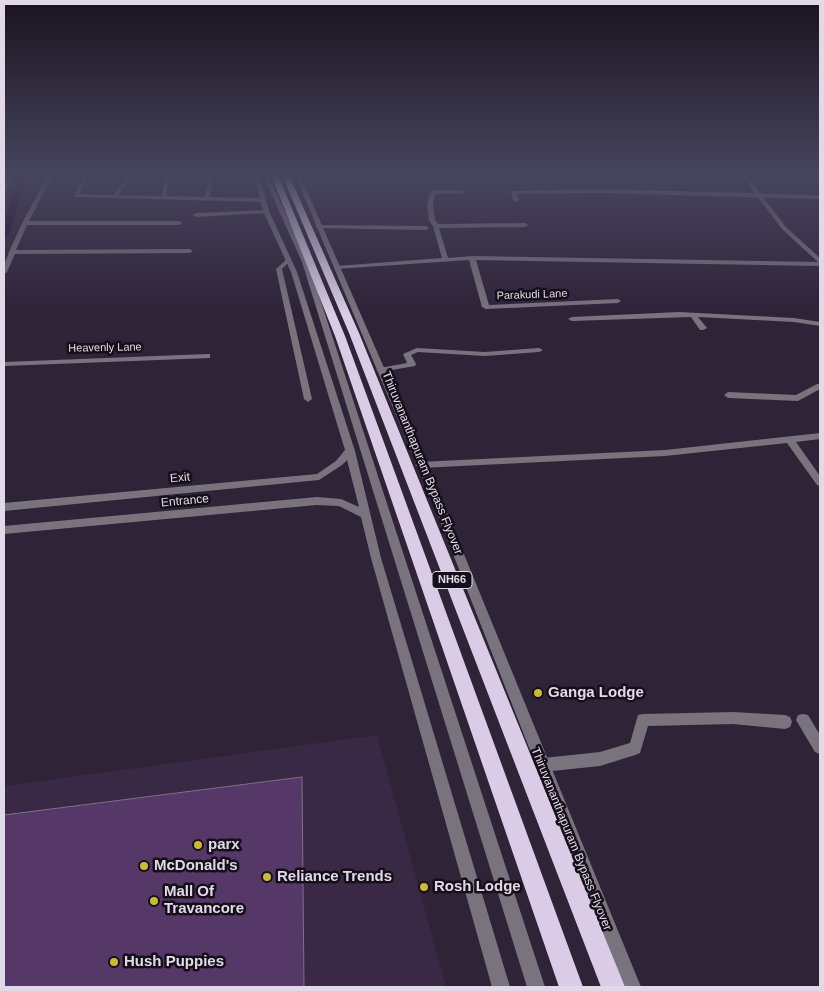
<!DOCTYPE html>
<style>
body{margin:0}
#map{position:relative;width:824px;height:991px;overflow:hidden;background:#2f2338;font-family:Helvetica,sans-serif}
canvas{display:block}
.frame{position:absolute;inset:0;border:5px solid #e1d9e7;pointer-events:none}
</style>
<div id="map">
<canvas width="824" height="991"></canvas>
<div class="frame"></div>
</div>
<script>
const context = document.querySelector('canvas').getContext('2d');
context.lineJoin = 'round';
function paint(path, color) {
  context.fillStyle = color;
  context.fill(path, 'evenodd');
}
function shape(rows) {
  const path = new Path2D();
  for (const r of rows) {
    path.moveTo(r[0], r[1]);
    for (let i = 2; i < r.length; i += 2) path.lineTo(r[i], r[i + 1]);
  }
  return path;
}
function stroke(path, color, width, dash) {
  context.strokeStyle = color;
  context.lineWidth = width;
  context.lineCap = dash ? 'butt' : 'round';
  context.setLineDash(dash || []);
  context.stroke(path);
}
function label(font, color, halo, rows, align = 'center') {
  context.font = font + ' Helvetica,sans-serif';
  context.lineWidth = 5;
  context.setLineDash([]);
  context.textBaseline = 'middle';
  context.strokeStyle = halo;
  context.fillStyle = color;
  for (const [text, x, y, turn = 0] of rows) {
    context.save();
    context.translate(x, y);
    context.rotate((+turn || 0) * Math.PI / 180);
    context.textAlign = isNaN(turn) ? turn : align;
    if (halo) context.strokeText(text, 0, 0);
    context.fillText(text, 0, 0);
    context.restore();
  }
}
paint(shape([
 [377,735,446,987,4,987,4,786]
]), '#392944');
paint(shape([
 [20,175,28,175,9,234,4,237,4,221,20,175]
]), '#210531');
const building = shape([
 [302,777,304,987,4,987,4,815,302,777]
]);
paint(building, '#553868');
stroke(building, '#7d6f88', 1);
paint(shape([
 [8,175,13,175,7,190,4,191,4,185,8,175],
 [48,175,53,175,29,221,179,221,182,223,179,225,27,225,16,250,190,249,193,251,190,253,15,254,7,272,4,274,4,265,9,252,22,223,48,175],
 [85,175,90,175,79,194,114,195,128,175,133,175,118,195,162,196,165,175,170,175,166,196,205,197,209,175,214,175,210,197,264,198,267,200,264,202,74,197,85,175],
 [600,189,820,195,820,199,600,193,517,194,519,200,516,202,513,200,511,193,514,191,600,189],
 [433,190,461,190,464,192,461,194,435,194,433,205,435,220,438,224,525,223,528,225,525,227,439,228,448,258,472,256,820,262,820,266,476,260,489,305,618,299,621,301,618,303,486,309,482,307,469,260,335,269,335,267,337,266,442,258,433,226,429,220,427,205,430,192,433,190],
 [268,210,268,212,266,213,196,217,193,215,196,213,268,210],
 [318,225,426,226,429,228,426,230,316,228,316,226,318,225],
 [287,259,290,261,282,269,312,399,308,402,304,399,276,269,287,259],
 [679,312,794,318,820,322,820,326,794,322,698,317,707,328,703,330,700,330,691,317,572,321,568,319,572,317,679,312],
 [417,348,485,352,539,348,543,350,539,352,485,356,418,352,411,355,416,364,415,366,380,372,376,370,380,368,407,363,403,354,417,348],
 [207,354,210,354,210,358,4,366,4,362,207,354],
 [817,384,820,384,820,389,798,401,728,398,724,395,728,392,796,395,817,384],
 [820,433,820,439,796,442,820,476,820,486,817,485,787,443,665,456,420,468,415,465,420,462,665,450,820,433],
 [733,712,785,715,790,717,792,722,790,727,785,729,733,724,648,726,640,753,635,755,600,766,543,772,538,770,536,765,538,760,543,758,600,752,630,743,638,715,643,714,733,712],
 [803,714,808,715,820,735,820,754,815,752,796,720,798,715,803,714]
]), '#79737e');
paint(shape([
 [254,175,259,175,269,211,297,272,355,451,381,558,510,987,492,987,371,558,361,517,339,506,317,505,4,534,4,526,317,497,341,499,359,507,347,460,342,465,319,480,4,511,4,503,317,474,336,461,345,450,291,272,263,211,254,175],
 [263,175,268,175,308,262,545,987,527,987,302,262,263,175],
 [295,175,300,175,443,503,641,987,623,987,433,503,295,175],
 [741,175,746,175,786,227,820,258,820,263,818,262,782,229,741,175],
 [817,175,820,175,820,177,818,177,817,175]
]), '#79737e');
paint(shape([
 [271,175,278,175,345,336,583,987,559,987,335,336,271,175],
 [282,175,289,175,359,333,625,987,601,987,349,333,282,175]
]), '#dacce6');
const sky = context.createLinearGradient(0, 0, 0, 314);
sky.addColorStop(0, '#1a131f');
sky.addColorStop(0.56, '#47455e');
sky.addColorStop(1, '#47455e00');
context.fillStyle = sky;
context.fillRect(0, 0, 824, 314);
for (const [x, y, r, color] of [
 [538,693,5,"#cdb938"],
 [198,845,5,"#cdb938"],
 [144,866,5,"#cdb938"],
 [267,877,5,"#cdb938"],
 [424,887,5,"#cdb938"],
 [154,901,5,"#cdb938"],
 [114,962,5,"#cdb938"]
]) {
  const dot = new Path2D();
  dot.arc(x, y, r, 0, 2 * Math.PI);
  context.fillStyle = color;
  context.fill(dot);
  stroke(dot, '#140f18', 2);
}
label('11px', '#e1d9e7', '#140f18', [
 ["Parakudi Lane",532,295,-2],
 ["Heavenly Lane",105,348,-1]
]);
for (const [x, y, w] of [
 [452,580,40]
]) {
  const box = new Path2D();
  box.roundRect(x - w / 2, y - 8.5, w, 17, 4);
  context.fillStyle = '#140f18';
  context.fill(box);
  stroke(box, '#e1d9e7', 1);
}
label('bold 11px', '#e1d9e7', null, [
 ["NH66",452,580]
]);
label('12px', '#e1d9e7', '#140f18', [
 ["Thiruvananthapuram Bypass Flyover",422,463,68],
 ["Exit",180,478,-5],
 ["Entrance",185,501,-5],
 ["Thiruvananthapuram Bypass Flyover",571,839,68]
]);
label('bold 15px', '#e1d9e7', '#140f18', [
 ["Ganga Lodge",548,693],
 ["parx",208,845],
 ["McDonald's",154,866],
 ["Reliance Trends",277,877],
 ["Rosh Lodge",434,887],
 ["Mall Of",164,892],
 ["Travancore",164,909],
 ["Hush Puppies",124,962]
], 'left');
</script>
